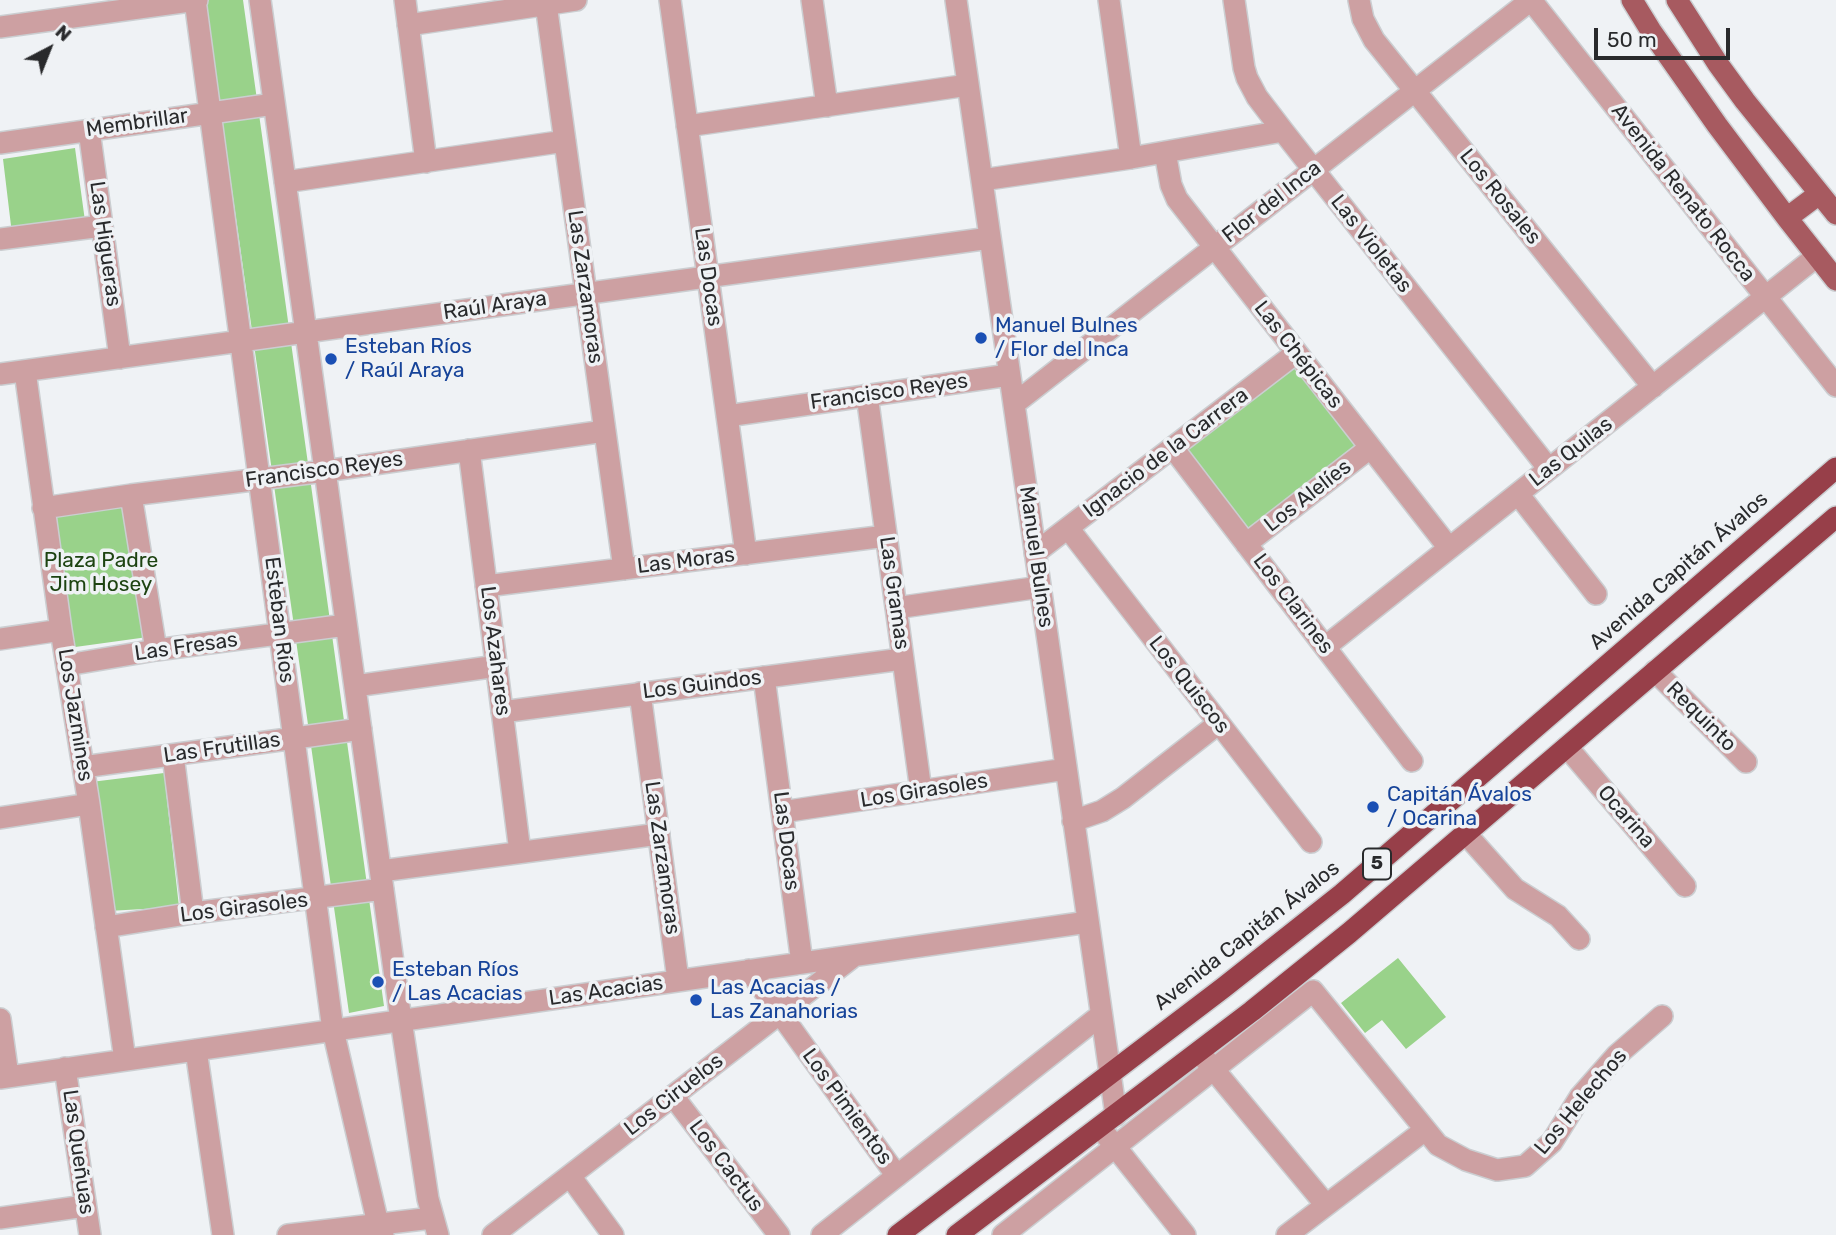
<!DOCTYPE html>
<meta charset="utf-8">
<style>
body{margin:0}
#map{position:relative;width:1836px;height:1235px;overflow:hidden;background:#eff2f5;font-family:Rubik,sans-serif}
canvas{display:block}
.north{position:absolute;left:14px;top:14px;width:70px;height:70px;-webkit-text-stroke:5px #eff2f5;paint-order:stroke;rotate:42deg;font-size:19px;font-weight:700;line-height:28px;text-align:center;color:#292a2c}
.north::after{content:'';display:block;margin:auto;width:24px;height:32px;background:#292a2c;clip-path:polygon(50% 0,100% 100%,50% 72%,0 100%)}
.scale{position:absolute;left:1594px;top:28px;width:136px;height:32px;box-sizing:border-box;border:4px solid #292a2c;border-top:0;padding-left:9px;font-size:21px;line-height:24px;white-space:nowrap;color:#292a2c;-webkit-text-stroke:5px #eff2f5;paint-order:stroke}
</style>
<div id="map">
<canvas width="1836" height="1235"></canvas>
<div class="north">N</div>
<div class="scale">50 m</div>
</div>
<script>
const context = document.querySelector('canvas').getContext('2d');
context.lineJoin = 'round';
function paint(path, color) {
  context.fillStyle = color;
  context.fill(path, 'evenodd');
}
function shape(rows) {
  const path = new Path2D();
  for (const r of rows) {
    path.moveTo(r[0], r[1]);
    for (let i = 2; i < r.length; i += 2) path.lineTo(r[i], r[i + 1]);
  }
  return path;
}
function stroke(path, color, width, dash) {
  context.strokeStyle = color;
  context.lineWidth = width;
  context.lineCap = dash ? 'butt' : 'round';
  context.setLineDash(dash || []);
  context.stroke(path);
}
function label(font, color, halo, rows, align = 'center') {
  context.font = font + ' Rubik,sans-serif';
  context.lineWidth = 7;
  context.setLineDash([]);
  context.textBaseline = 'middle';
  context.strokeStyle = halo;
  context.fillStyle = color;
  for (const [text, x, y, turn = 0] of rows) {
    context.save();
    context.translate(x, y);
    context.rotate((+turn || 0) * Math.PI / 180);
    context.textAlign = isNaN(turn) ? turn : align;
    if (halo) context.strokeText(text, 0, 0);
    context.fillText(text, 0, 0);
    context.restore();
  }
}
paint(shape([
 [205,0,243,0,384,1006,349,1013],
 [75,148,85,221,12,234,3,159],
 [1293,361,1359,446,1250,530,1184,446],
 [135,497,155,636,68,648,48,509],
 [164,773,179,907,108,911,91,782],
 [1398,958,1446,1017,1406,1049,1382,1020,1365,1033,1341,1003]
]), '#99d28a');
const minor = shape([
 [195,0,333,1030,378,1224,383,1235],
 [260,0,401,1020,428,1199,438,1235],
 [405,0,426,162],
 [670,0,746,554],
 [812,0,827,106],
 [956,0,1116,1115],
 [1109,0,1131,158],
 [1234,0,1244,68,1247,78,1257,97,1283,131,1549,469],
 [1359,0,1363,19,1374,40,1653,387],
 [1531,0,1836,386],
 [546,4,624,569],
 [408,25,576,0],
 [0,27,197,0],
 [687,126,968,85],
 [89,130,120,358],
 [0,143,274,104],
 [1165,152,1171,185,1177,199,1449,548],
 [982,180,1131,158,1283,131],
 [285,182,565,141],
 [0,239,102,226],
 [25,371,61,630,89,804,125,1060],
 [0,374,990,238],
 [867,395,921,791],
 [1014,404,1531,0],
 [727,416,1009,375],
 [1173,448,1412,761],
 [469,450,520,852],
 [1518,494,1596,594],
 [131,495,156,650],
 [43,508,131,495,325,471,605,431],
 [1068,528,1311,842],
 [1246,544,1370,448],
 [1035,553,1296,353],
 [486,586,886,536],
 [896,608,1040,587],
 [0,639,61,630],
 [1325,647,1817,256],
 [67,665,156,650,346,625],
 [1655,671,1746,762],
 [764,677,802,963],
 [355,686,497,666],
 [640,693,678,980],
 [502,712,902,659],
 [1567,747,1685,886],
 [173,755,193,913],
 [83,767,361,729],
 [782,812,1066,769],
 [0,818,89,804],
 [1073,821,1102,811,1123,798,1219,723],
 [1466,834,1515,889,1558,916,1579,939],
 [381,871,659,834],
 [106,927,193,913,383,889],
 [749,970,897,1176],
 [0,1019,8,1076],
 [196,1050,223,1235],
 [1205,1059,1326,1205],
 [65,1068,90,1235],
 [0,1078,1088,922],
 [673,1096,779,1235],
 [1106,1135,1185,1235],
 [570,1176,613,1235],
 [0,1218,85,1206],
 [288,1235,432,1218],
 [493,1235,854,956],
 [822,1235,1101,1015],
 [1003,1235,1313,991,1438,1145,1466,1160,1497,1170,1525,1166,1552,1142,1580,1097,1617,1055,1662,1016],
 [1287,1235,1425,1130]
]);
const major = shape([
 [1632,0,1651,31,1717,125,1787,218,1836,280],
 [1677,0,1718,64,1745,101,1836,214],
 [1787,218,1819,194]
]);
const highway = shape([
 [898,1235,1223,988,1342,894,1836,468],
 [957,1235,1252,1011,1349,933,1836,517]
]);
stroke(minor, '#cbced1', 24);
stroke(major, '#cbced1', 24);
stroke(highway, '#cbced1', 24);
stroke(minor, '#cda0a2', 21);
stroke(major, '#a75a60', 21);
stroke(highway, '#973f49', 21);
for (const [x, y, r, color] of [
 [981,338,7,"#1a4fb4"],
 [331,359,7,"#1a4fb4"],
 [1373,807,7,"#1a4fb4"],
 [378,982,7,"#1a4fb4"],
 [696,1000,7,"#1a4fb4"]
]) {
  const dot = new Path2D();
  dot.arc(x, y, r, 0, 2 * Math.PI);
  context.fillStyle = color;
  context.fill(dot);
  stroke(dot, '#eff2f5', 2.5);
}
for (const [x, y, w] of [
 [1377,864,28]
]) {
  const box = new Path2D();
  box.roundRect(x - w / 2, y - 15.5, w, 31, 5);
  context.fillStyle = '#eff2f5';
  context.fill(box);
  stroke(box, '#292a2c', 2);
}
label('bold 19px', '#292a2c', null, [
 ["5",1377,864]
]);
label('21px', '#292a2c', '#eff2f5', [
 ["Membrillar",137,123,-8],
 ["Avenida Renato Rocca",1683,193,52],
 ["Los Rosales",1500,197,51],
 ["Flor del Inca",1272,202,-38],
 ["Las Higueras",105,244,82],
 ["Las Violetas",1371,244,52],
 ["Las Docas",708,277,82],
 ["Las Zarzamoras",585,287,82],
 ["Raúl Araya",495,306,-8],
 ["Las Chépicas",1298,355,52],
 ["Francisco Reyes",889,392,-8],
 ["Las Quilas",1571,452,-38],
 ["Ignacio de la Carrera",1166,453,-37],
 ["Francisco Reyes",324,470,-8],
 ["Los Alelíes",1308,496,-38],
 ["Manuel Bulnes",1036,557,82],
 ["Las Moras",686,561,-7],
 ["Avenida Capitán Ávalos",1679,571,-41],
 ["Las Gramas",894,593,82],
 ["Los Clarines",1293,604,53],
 ["Esteban Ríos",279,620,83],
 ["Las Fresas",186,647,-8],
 ["Los Azahares",495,651,83],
 ["Los Guindos",702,685,-7],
 ["Los Quiscos",1189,685,52],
 ["Los Jazmines",75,715,81],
 ["Requinto",1701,717,45],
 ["Las Frutillas",222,748,-8],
 ["Los Girasoles",924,791,-9],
 ["Ocarina",1626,817,49],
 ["Las Docas",786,841,83],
 ["Las Zarzamoras",662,858,82],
 ["Los Girasoles",244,908,-7],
 ["Avenida Capitán Ávalos",1247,936,-38],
 ["Las Acacias",606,991,-8],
 ["Los Ciruelos",674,1095,-38],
 ["Los Helechos",1581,1102,-50],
 ["Los Pimientos",847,1107,54],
 ["Las Queñuas",78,1152,82],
 ["Los Cactus",726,1166,53]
]);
label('21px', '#164399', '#eff2f5', [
 ["Manuel Bulnes",995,326],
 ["/ Flor del Inca",995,350],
 ["Esteban Ríos",345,347],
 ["/ Raúl Araya",345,371],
 ["Capitán Ávalos",1387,795],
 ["/ Ocarina",1387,819],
 ["Esteban Ríos",392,970],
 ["/ Las Acacias",392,994],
 ["Las Acacias /",710,988],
 ["Las Zanahorias",710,1012]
], 'left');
label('21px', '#1d4311', '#eff2f5', [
 ["Plaza Padre",101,561],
 ["Jim Hosey",101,585]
]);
</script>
